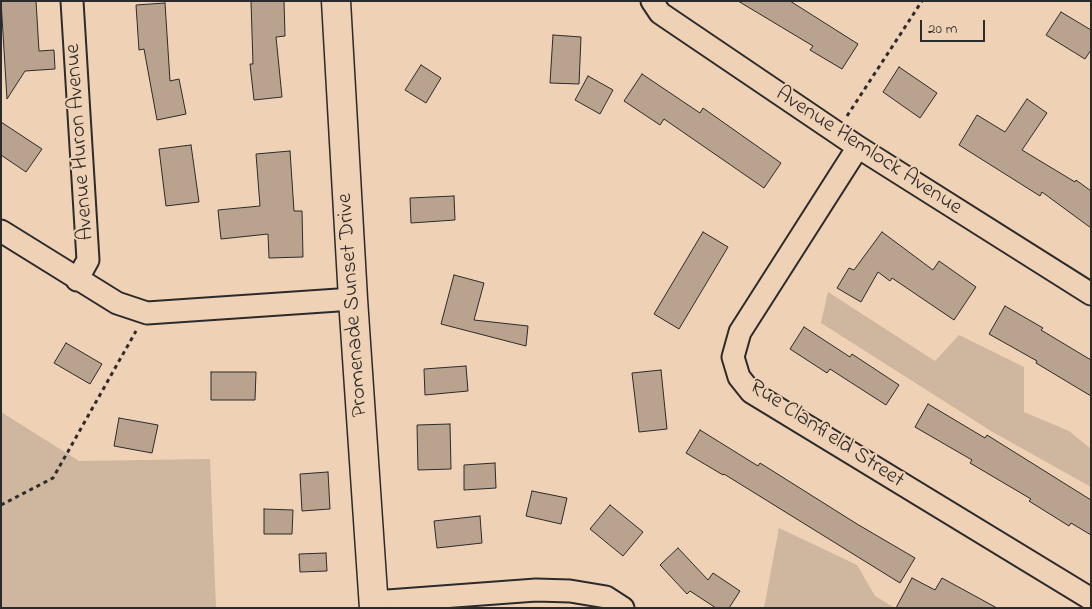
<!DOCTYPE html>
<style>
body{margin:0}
#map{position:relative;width:1092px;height:609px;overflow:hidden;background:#efd1b5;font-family:"Indie Flower",sans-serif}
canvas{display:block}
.frame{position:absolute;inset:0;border:2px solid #2b2b2b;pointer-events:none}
.scale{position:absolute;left:920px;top:20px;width:65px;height:22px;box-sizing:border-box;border:2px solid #2b2b2b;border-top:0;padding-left:6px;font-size:15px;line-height:18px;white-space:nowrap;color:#2b2b2b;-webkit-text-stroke:4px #efd1b5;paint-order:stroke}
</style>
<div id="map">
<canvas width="1092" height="609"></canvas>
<div class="frame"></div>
<div class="scale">20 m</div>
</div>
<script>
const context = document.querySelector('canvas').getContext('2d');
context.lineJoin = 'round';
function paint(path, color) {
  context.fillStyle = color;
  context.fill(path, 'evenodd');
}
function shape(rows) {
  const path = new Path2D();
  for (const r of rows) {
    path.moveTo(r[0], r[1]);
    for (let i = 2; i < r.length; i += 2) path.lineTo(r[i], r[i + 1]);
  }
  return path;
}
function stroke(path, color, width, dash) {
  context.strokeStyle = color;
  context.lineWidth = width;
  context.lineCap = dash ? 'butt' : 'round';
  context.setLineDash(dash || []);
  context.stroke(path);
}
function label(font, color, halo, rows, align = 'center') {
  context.font = font + ' "Indie Flower",sans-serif';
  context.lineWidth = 4;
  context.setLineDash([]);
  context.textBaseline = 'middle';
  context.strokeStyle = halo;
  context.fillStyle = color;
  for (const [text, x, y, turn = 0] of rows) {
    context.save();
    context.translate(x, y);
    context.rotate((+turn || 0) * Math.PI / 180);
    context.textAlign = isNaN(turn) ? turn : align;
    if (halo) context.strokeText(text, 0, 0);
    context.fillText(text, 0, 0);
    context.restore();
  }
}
paint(shape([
 [828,292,935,361,959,335,1024,367,1024,412,1069,431,1091,449,1091,487,991,431,821,323],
 [1,412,79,461,210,459,216,608,1,608],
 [779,528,857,565,875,596,895,608,764,608]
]), '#cfb69f');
const building = shape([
 [1,1,36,1,39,51,54,50,55,69,25,71,7,99,1,1],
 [251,1,284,1,285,36,276,37,282,97,254,100,250,64,253,64,251,1],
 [738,1,790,1,858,44,842,69,810,50,813,46,738,1],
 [165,3,170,81,179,79,186,114,157,120,144,49,139,50,136,5,165,3],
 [1061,12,1091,30,1091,50,1085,59,1046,35,1061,12],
 [553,35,581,37,579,84,550,83,553,35],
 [421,65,441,78,426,103,405,90,421,65],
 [899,67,937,93,920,118,883,92,899,67],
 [642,74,700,113,703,108,781,163,764,188,664,119,660,125,624,101,642,74],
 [588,76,613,90,600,114,575,100,588,76],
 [1027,99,1047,113,1022,150,1075,182,1076,180,1091,191,1091,228,1042,192,1040,196,959,145,977,115,1005,132,1027,99],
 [1,122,42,149,26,172,1,155,1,122],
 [191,145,199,202,166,206,159,149,191,145],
 [290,151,294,211,302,211,303,257,269,258,268,234,221,239,218,210,260,206,256,154,290,151],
 [454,196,455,220,411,223,410,198,454,196],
 [703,232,728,247,679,329,654,314,703,232],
 [882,232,933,270,939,261,976,287,954,320,892,278,890,281,878,272,861,302,837,288,849,268,854,270,882,232],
 [454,275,484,283,474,320,528,326,526,346,441,324,454,275],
 [1005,306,1043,328,1041,330,1091,360,1091,396,1036,363,1037,361,989,334,1005,306],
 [804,327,850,357,852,354,899,385,886,405,830,369,827,373,790,349,804,327],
 [66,343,102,364,90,384,54,363,66,343],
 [466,366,468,391,425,395,424,369,466,366],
 [661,370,667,429,639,432,632,373,661,370],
 [211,372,256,372,255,400,211,400,211,372],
 [928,404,985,438,987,435,1091,500,1091,535,1071,523,1069,526,1029,501,1031,499,970,463,972,460,915,427,928,404],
 [119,418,158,425,152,453,114,446,119,418],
 [450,424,451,469,418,470,417,425,450,424],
 [700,430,758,466,760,463,857,524,915,558,900,583,724,474,723,475,686,453,700,430],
 [495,463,496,488,464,490,464,465,495,463],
 [328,472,330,509,302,511,300,474,328,472],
 [532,491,567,498,561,524,526,516,532,491],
 [610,505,643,532,623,556,590,529,610,505],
 [264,509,293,510,292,534,264,534,264,509],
 [480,516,482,543,437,548,434,521,480,516],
 [678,548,708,580,713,573,740,591,729,608,716,608,690,591,687,594,660,565,678,548],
 [326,553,327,571,300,572,299,554,326,553],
 [912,578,935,590,942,578,997,608,896,608,912,578]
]);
paint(building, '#b9a38f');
stroke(building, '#2b2b2b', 1);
const street = shape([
 [72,1,88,260,77,280],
 [652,1,660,13,858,147,1091,294],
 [858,147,740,332,733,357,739,377,751,392,1091,599],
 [1,231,117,303,147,313,353,299],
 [374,602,536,590,570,591,606,597,623,608]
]);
const secondary = shape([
 [336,1,353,299,374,608]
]);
stroke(street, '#2b2b2b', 25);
stroke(secondary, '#2b2b2b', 31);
stroke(shape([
 [847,116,922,1],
 [1,505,53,478,136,331]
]), '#2b2b2b', 3, [4, 4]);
stroke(street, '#efd1b5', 21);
stroke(secondary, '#efd1b5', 28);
label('22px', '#2b2b2b', '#efd1b5', [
 ["Avenue Huron Avenue",81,142,-94],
 ["Avenue Hemlock Avenue",868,152,33],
 ["Promenade Sunset Drive",354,305,-94],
 ["Rue Clanfield Street",826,435,33]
]);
</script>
